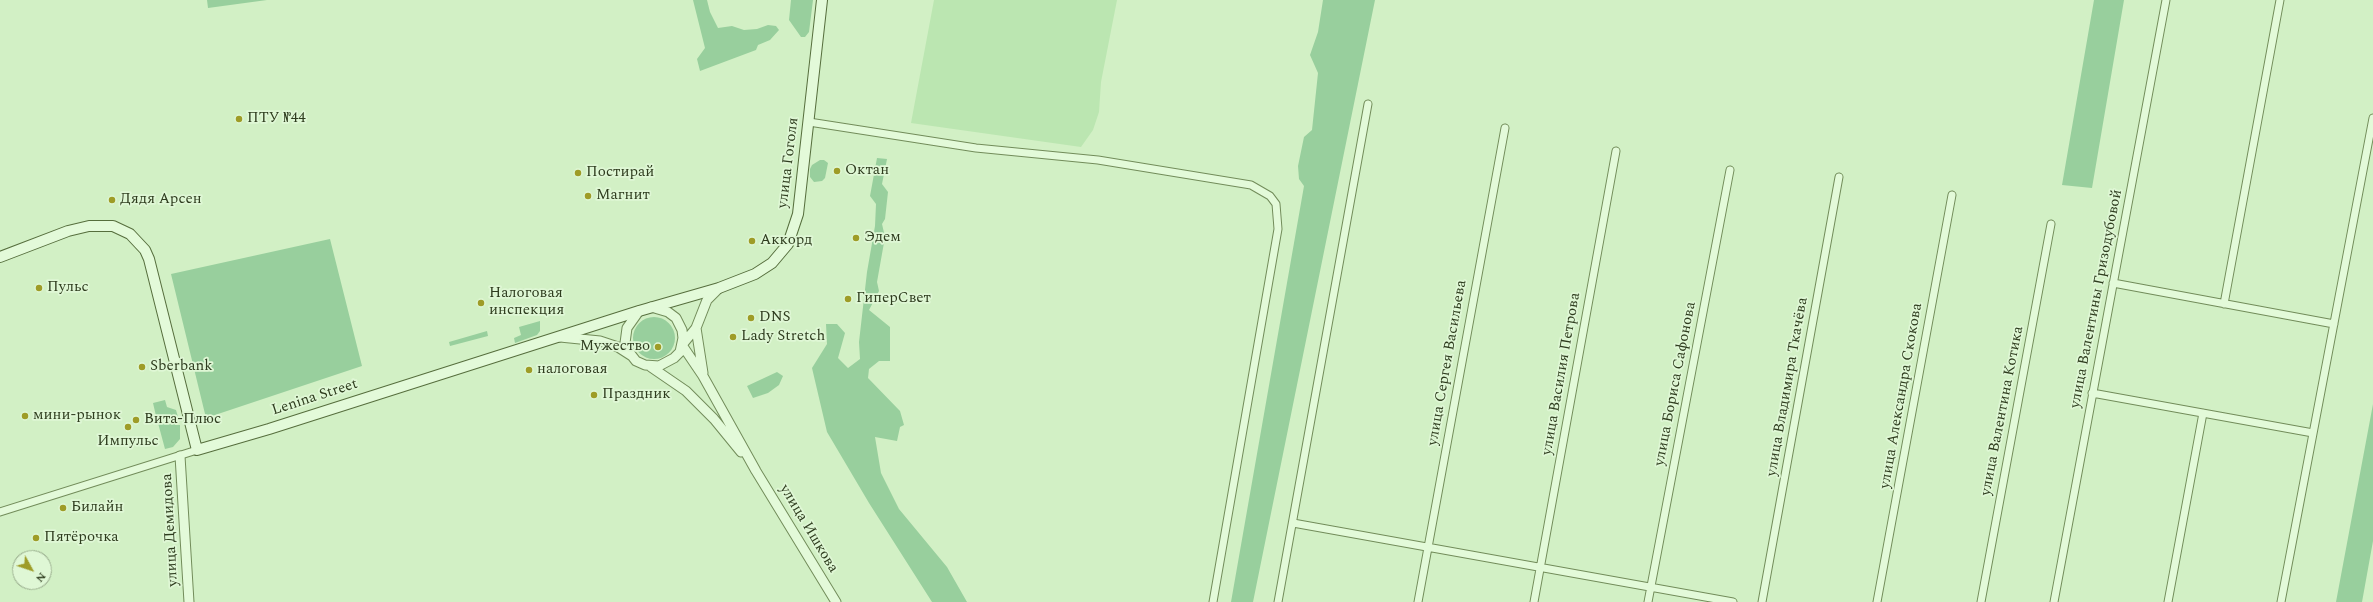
<!DOCTYPE html>
<meta charset="utf-8">
<style>
body{margin:0}
#map{position:relative;width:2373px;height:602px;overflow:hidden;background:#d2f0c5;font-family:Spectral,serif}
canvas{display:block}
.north{position:absolute;left:12px;top:550px;width:40px;height:40px;box-sizing:border-box;background:#dff7d5;border:1px solid #98ac8c;border-radius:50%;rotate:130deg;font-size:11px;font-weight:700;line-height:16px;text-align:center;color:#2e3c1e}
.north::after{content:'';display:block;margin:auto;width:14px;height:18px;background:#9e9c27;clip-path:polygon(50% 0,100% 100%,50% 72%,0 100%)}
</style>
<div id="map">
<canvas width="2373" height="602"></canvas>
<div class="north">N</div>
</div>
<script>
const context = document.querySelector('canvas').getContext('2d');
context.lineJoin = 'round';
function paint(path, color) {
  context.fillStyle = color;
  context.fill(path, 'evenodd');
}
function shape(rows) {
  const path = new Path2D();
  for (const r of rows) {
    if (r.length === 3) {
      path.moveTo(r[0] + r[2], r[1]);
      path.arc(r[0], r[1], r[2], 0, 2 * Math.PI);
      continue;
    }
    path.moveTo(r[0], r[1]);
    for (let i = 2; i < r.length; i += 2) path.lineTo(r[i], r[i + 1]);
  }
  return path;
}
function stroke(path, color, width, dash) {
  context.strokeStyle = color;
  context.lineWidth = width;
  context.lineCap = dash ? 'butt' : 'round';
  context.setLineDash(dash || []);
  context.stroke(path);
}
function label(font, color, halo, rows, align = 'center') {
  context.font = font + ' Spectral,serif';
  context.lineWidth = 3.5;
  context.setLineDash([]);
  context.textBaseline = 'middle';
  context.strokeStyle = halo;
  context.fillStyle = color;
  for (const [text, x, y, turn = 0] of rows) {
    context.save();
    context.translate(x, y);
    context.rotate((+turn || 0) * Math.PI / 180);
    context.textAlign = isNaN(turn) ? turn : align;
    if (halo) context.strokeText(text, 0, 0);
    context.fillText(text, 0, 0);
    context.restore();
  }
}
paint(shape([
 [934,0,1117,0,1101,82,1099,112,1093,130,1081,147,911,123]
]), '#bbe6b1');
paint(shape([
 [207,0,267,0,208,8],
 [693,0,707,0,710,12,718,28,732,26,744,30,757,29,768,25,776,26,779,30,770,40,758,45,756,50,700,71,697,59,705,48],
 [791,0,813,0,809,32,805,37,801,37,789,20],
 [1323,0,1375,0,1253,602,1231,602,1304,186,1299,179,1298,166,1304,137,1312,130,1318,73,1310,55,1318,32],
 [2094,0,2124,0,2092,188,2062,185],
 [877,158,887,159,882,184,888,192,885,219,882,224,885,237,877,282,879,291,869,310,890,327,890,361,879,361,869,369,868,378,900,411,904,425,900,427,897,441,875,437,881,473,899,509,947,567,967,602,932,602,869,503,827,432,812,368,827,344,826,324,837,324,845,333,838,358,848,368,860,359,859,342,867,272,875,226,876,204,870,196],
 [820,160,824,160,828,163,825,178,822,181,814,182,810,177,810,169,812,165],
 [330,239,362,366,206,418,171,274],
 [654,338,21],
 [540,321,540,331,537,335,515,343,514,338,521,335,519,327],
 [487,331,488,336,450,346,449,342],
 [777,372,783,376,779,385,768,393,753,398,747,386],
 [165,400,167,407,176,410,178,417,161,418,156,416,153,403],
 [2373,404,2373,541,2362,602,2336,602],
 [174,422,175,425,180,425,180,439,173,447,165,449,158,423]
]), '#98cf9d');
const minor = shape([
 [809,122,976,148,1098,160,1251,185,1270,196,1276,204,1278,229,1213,602],
 [2113,283,2334,324],
 [2224,304,2280,0],
 [2092,393,2313,433],
 [0,512,197,450],
 [1293,523,1733,602],
 [1278,602,1368,104],
 [1418,602,1505,128],
 [1534,602,1616,151],
 [1648,602,1730,170],
 [1762,602,1839,177],
 [1877,602,1952,195],
 [1981,602,2051,224],
 [2054,602,2166,0],
 [2168,602,2203,413],
 [2281,602,2373,118]
]);
const tertiary = shape([
 [639,311,627,328,625,343,629,352,636,361,645,365,659,366,674,358,680,352,683,338,682,330,676,318,668,312,651,307],
 [696,328,682,345,703,376,756,471,836,602],
 [560,337,600,341,618,347,632,356],
 [651,367,686,391,714,419,741,452],
 [703,373,696,328,707,300,719,288],
 [180,456,189,602]
]);
const secondary = shape([
 [0,257,68,231,89,226,113,226,130,234,145,250,149,259,197,450,269,429,639,311,719,288,755,274,772,263,788,244,798,214,822,0]
]);
stroke(minor, '#728c5a', 9);
stroke(tertiary, '#728c5a', 11);
stroke(secondary, '#566e3d', 12);
stroke(minor, '#e3fad9', 7);
stroke(tertiary, '#e3fad9', 9);
stroke(secondary, '#e3fad9', 10);
for (const [x, y, r, color] of [
 [239,119,4,"#9e9c27"],
 [837,171,4,"#9e9c27"],
 [578,173,4,"#9e9c27"],
 [588,196,4,"#9e9c27"],
 [112,200,4,"#9e9c27"],
 [856,238,4,"#9e9c27"],
 [752,241,4,"#9e9c27"],
 [39,288,4,"#9e9c27"],
 [848,299,4,"#9e9c27"],
 [481,303,4,"#9e9c27"],
 [751,318,4,"#9e9c27"],
 [733,337,4,"#9e9c27"],
 [658,347,4,"#9e9c27"],
 [142,367,4,"#9e9c27"],
 [529,370,4,"#9e9c27"],
 [594,395,4,"#9e9c27"],
 [25,416,4,"#9e9c27"],
 [136,420,4,"#9e9c27"],
 [128,427,4,"#9e9c27"],
 [63,508,4,"#9e9c27"],
 [36,538,4,"#9e9c27"]
]) {
  const dot = new Path2D();
  dot.arc(x, y, r, 0, 2 * Math.PI);
  context.fillStyle = color;
  context.fill(dot);
  stroke(dot, '#dff7d5', 1.5);
}
label('15px', '#2e3c1e', '#dff7d5', [
 ["ПТУ №44",247,119],
 ["Октан",845,171],
 ["Постирай",586,173],
 ["Магнит",596,196],
 ["Дядя Арсен",120,200],
 ["Эдем",864,238],
 ["Аккорд",760,241],
 ["Пульс",47,288],
 ["Налоговая",489,294],
 ["инспекция",489,311],
 ["ГиперСвет",856,299],
 ["DNS",759,318],
 ["Lady Stretch",741,337],
 ["Мужество",650,347,"right"],
 ["Sberbank",150,367],
 ["налоговая",537,370],
 ["Праздник",602,395],
 ["мини-рынок",33,416],
 ["Вита-Плюс",144,420],
 ["Импульс",128,442,"center"],
 ["Билайн",71,508],
 ["Пятёрочка",44,538]
], 'left');
label('15px', '#2e3c1e', '#dff7d5', [
 ["улица Гоголя",789,163,-83],
 ["улица Валентины Гризодубовой",2097,299,-79],
 ["улица Сергея Васильева",1448,363,-80],
 ["улица Василия Петрова",1562,374,-80],
 ["улица Бориса Сафонова",1676,384,-79],
 ["улица Владимира Ткачёва",1788,387,-80],
 ["улица Александра Скокова",1902,396,-80],
 ["Lenina Street",315,398,-18],
 ["улица Валентина Котика",2003,411,-79],
 ["улица Ишкова",808,529,59],
 ["улица Демидова",171,530,-93]
]);
</script>
